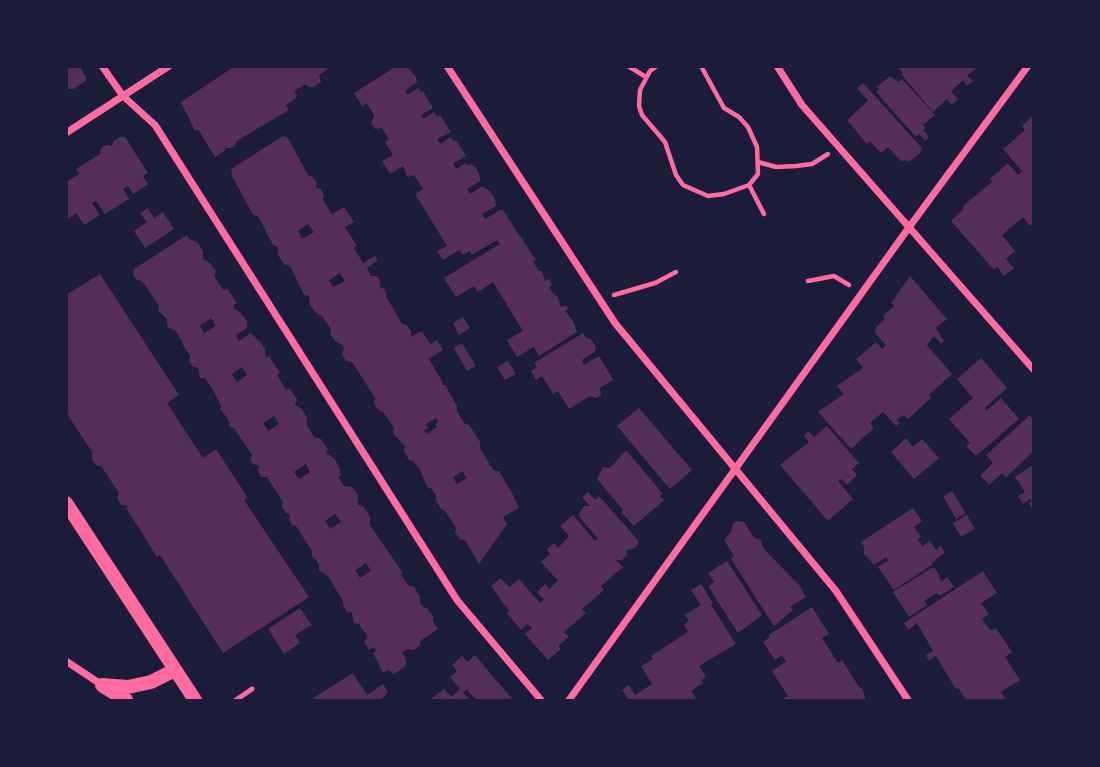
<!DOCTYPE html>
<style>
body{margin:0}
#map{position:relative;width:1100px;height:767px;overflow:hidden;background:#1b1b3a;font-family:"Asap Condensed",sans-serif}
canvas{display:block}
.frame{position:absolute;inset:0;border:68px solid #1b1b3a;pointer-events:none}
</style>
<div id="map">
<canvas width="1100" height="767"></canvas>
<div class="frame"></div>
</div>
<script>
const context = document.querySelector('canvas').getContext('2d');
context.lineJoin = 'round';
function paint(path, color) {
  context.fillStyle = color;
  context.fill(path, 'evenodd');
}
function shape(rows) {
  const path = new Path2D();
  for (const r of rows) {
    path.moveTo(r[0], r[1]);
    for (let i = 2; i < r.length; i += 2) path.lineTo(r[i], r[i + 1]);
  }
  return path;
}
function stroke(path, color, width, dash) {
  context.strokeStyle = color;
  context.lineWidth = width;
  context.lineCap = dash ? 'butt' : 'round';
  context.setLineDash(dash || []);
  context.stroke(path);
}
paint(shape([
 [66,66,79,66,86,77,86,81,73,89,66,89],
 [235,66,333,66,319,75,321,82,314,87,308,87,306,84,294,91,297,95,295,99,286,105,289,110,238,140,232,148,225,148,226,150,215,157,198,129,195,131,181,102],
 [397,66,404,68,407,67,416,77,417,82,405,90,407,95,418,88,421,92,423,91,433,108,421,115,423,119,434,112,437,117,440,115,451,132,437,139,440,144,451,137,454,141,456,140,466,156,453,164,456,169,466,163,467,166,470,164,475,167,479,173,480,181,467,189,470,194,482,186,490,191,495,199,496,206,482,214,485,219,502,209,536,260,533,262,539,271,542,271,545,281,549,279,552,285,549,287,554,295,557,296,561,307,566,305,569,309,565,311,573,321,577,332,539,356,534,347,517,357,507,340,523,331,493,282,478,292,474,286,456,297,444,278,500,244,497,240,472,255,470,251,463,255,459,250,443,260,437,251,447,246,415,194,423,189,414,175,407,177,403,166,390,174,382,161,393,155,385,142,389,140,382,128,375,129,371,123,374,115,367,103,362,106,354,93],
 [897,66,980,66,967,75,973,81,967,86,963,80,951,91,958,99,952,105,947,99,933,112,901,74,903,73],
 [890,76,898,82,902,79,935,115,923,125,926,128,923,130,929,137,925,141,919,134,916,137,876,92,879,89,877,87],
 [863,83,922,148,920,153,912,160,907,162,905,159,902,162,888,147,881,153,870,141,867,144,847,120,868,101,857,88],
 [1033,116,1033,223,1030,226,1023,217,1002,235,1015,251,1006,259,1014,268,1004,276,997,267,994,270,951,221,963,210,964,205,992,182,990,179,1008,163,1018,175,1022,171,1003,149,1025,130,1022,126],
 [283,136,288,138,308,175,313,177,317,183,316,188,321,189,324,196,323,200,332,214,344,207,354,222,345,227,357,246,354,248,363,263,375,256,378,260,367,268,371,276,377,276,380,281,380,287,385,289,387,298,402,324,407,325,411,331,411,337,422,331,430,344,437,340,443,350,429,359,442,381,442,385,445,385,457,406,457,411,464,423,469,425,476,435,480,442,480,448,494,471,499,471,511,491,519,508,503,517,507,524,479,564,465,540,460,540,455,532,456,528,445,511,441,509,436,501,436,496,432,489,427,487,420,469,413,461,409,460,404,451,405,446,393,434,394,428,384,413,378,410,374,403,375,398,352,362,346,361,342,355,344,348,342,345,335,341,330,334,331,329,322,316,315,312,310,305,309,296,304,295,290,266,284,264,278,255,278,247,273,245,258,216,253,215,232,176,231,169],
 [308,224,314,232,302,239,298,231],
 [340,273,345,281,333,287,329,280],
 [436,418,438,422,435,424,437,427,427,434,424,430,429,428,426,424],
 [462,471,467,478,457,484,453,477],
 [120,137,125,137,148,173,143,176,148,184,133,194,128,186,123,189,129,199,105,214,96,201,92,203,100,215,84,225,76,213,66,220,66,182,79,174,76,169,100,154,101,148,107,145,112,146,114,140],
 [148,208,154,218,163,212,174,229,145,248,134,231,147,222,140,213],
 [187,235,189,239,197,242,203,251,203,259,210,263,216,271,214,276,223,290,227,288,237,303,234,305,234,309,240,312,247,321,247,328,236,335,239,341,251,333,261,343,265,349,266,358,269,356,280,373,277,375,286,390,290,389,297,399,295,405,302,409,307,418,307,425,314,437,321,439,328,449,326,453,334,458,339,467,341,475,338,477,341,481,344,486,352,487,358,495,358,505,364,507,370,517,370,525,403,573,401,575,404,579,408,585,414,587,420,596,420,603,423,607,427,608,433,616,433,621,438,629,420,641,420,646,413,650,408,649,402,652,406,660,406,666,394,674,388,670,383,673,373,653,376,651,374,647,369,650,364,642,368,637,359,624,354,623,352,613,347,612,343,605,343,601,328,576,319,570,319,564,312,556,312,551,296,526,292,525,289,520,290,514,286,513,282,507,283,502,267,477,261,477,258,472,259,466,253,464,250,459,252,455,234,428,230,427,228,419,220,409,221,406,214,392,205,378,200,378,198,368,192,366,189,361,190,356,182,343,183,343,175,330,168,328,166,318,158,311,159,306,151,294,142,281,137,280,133,275,134,269],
 [211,318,216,326,204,333,200,326],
 [242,367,247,375,237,382,232,374],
 [274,416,279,424,268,431,263,423],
 [306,464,310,472,299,479,294,472],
 [335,514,341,522,330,529,325,521],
 [366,563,371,571,360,578,355,570],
 [100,274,179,395,167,403,203,458,216,449,248,498,244,500,309,597,223,653,160,555,157,557,126,508,128,506,121,505,117,498,119,493,101,466,96,465,92,459,92,452,66,412,66,295],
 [910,276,947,319,936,328,944,341,941,344,934,336,927,345,952,374,929,395,931,398,908,419,904,415,897,420,900,423,896,426,883,412,870,423,874,428,851,449,818,412,844,394,837,386,863,368,856,359,876,342,882,349,886,345,875,333,876,327,885,319,883,316,894,306,891,303],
 [463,317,470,328,459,335,453,323],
 [583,333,586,338,591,339,596,347,595,352,582,360,584,365,599,356,613,380,600,388,601,395,596,398,590,396,569,409,558,391,553,394,542,376,536,380,531,371,537,367,534,363],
 [462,343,476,366,467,371,454,348],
 [981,358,1007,388,985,408,986,411,1001,398,1019,419,976,456,966,446,970,443,949,419,973,398,957,379],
 [508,361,516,374,505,380,497,367],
 [639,408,692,470,670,489,617,426],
 [1030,415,1033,419,1033,452,1006,477,1002,473,989,485,980,475,993,463,986,455],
 [827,426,859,463,852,469,857,475,847,485,841,479,838,481,853,499,828,521,780,465,809,442,804,436,808,431,814,437],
 [906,438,913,447,922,439,939,458,914,479,891,452],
 [626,450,663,494,660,496,664,500,634,526,621,512,623,510,597,479,603,467,610,468],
 [1033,465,1033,510,1029,503,1032,501,1030,499,1023,504,1018,496,1025,492,1015,477],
 [952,491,966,513,956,519,943,496],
 [588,492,595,500,599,496,638,540,638,545,634,549,626,550,627,555,622,560,616,560,623,567,601,586,604,590,582,609,586,613,564,632,569,637,558,646,561,649,548,660,525,634,532,628,528,624,521,630,507,613,509,611,491,586,501,578,509,587,519,579,540,603,544,600,537,592,545,584,549,589,558,581,541,562,550,554,547,549,554,543,558,548,569,536,560,526,573,515,595,541,598,539,578,515,584,506,590,506,582,497],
 [913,508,922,521,914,527,921,537,918,539,922,546,930,541,936,550,941,546,945,553,932,562,933,564,894,590,878,567,889,560,887,559,886,557,874,565,864,554,864,547,861,542],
 [967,515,975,529,961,537,953,523],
 [736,521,744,522,754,538,760,539,764,549,799,585,806,597,790,607,793,610,774,626,731,559,734,556,724,540,731,532,733,523],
 [727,561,762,615,738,633,708,586,714,582,708,573],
 [932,568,935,568,939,575,941,582,947,577,954,587,940,596,937,593,924,601,927,605,909,617,893,592],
 [983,571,997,593,981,603,989,614,982,619,991,631,996,628,1012,652,1005,657,1020,680,1001,692,1006,700,966,700,959,689,955,688,936,656,929,661,926,655,933,651,917,623,908,630,904,623],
 [701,584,713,603,711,605,736,644,699,666,706,677,701,680,703,683,691,691,697,700,629,700,622,690,629,685,635,695,652,684,641,666,653,659,651,656,688,632,684,625,689,621,685,615,701,605,691,590],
 [812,607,829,634,822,638,838,663,842,660,859,687,862,688,866,700,780,700,788,696,772,671,786,662,782,655,775,660,763,642,770,637,769,635],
 [300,608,312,625,295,635,300,643,284,654,268,629],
 [475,655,513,700,476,700,467,690,463,692,470,700,433,700,431,699,444,689,451,697,460,689,450,677,457,671,452,665,462,656,467,662],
 [353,673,367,695,383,684,388,692,381,700,310,700]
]), '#542f53');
stroke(shape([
 [628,66,646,77],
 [657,66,650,71,640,90,639,106,642,115,665,142,676,175,683,185,708,196,724,194,749,185,758,174,757,147,748,127,739,117,724,108,701,66],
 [758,162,776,167,796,166,812,164,828,154],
 [749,185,764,214],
 [808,281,834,276,849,285],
 [614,295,655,283,676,272]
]), '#ff6b9d', 4.5);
stroke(shape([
 [236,700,252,689]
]), '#ff6b9d', 5);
stroke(shape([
 [102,66,123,96,155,125,457,600,541,700],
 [447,66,615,323,836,591,908,700],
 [777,66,802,105,1034,370],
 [66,133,169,66],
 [66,661,102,685],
 [569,700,910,226,1028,66]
]), '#ff6b9d', 7);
stroke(shape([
 [66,503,195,700],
 [102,685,128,687,151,682,175,670],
 [103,686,126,700]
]), '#ff6b9d', 14);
</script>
